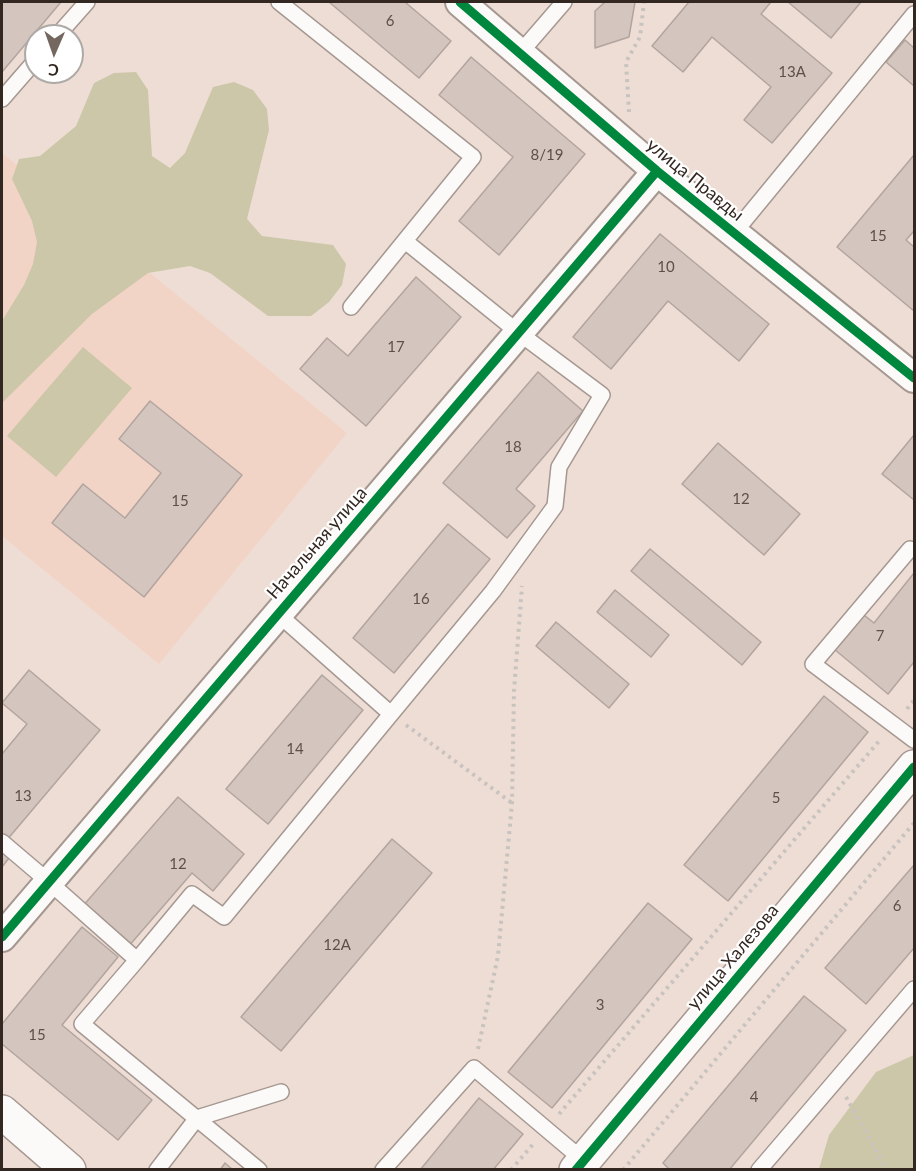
<!DOCTYPE html>
<meta charset="utf-8">
<style>
body{margin:0}
#map{position:relative;width:916px;height:1171px;overflow:hidden;background:#eeddd4;font-family:Lato,sans-serif}
canvas{display:block}
.frame{position:absolute;inset:0;border:3px solid #332721;pointer-events:none}
.north{position:absolute;left:24px;top:24px;width:60px;height:60px;box-sizing:border-box;background:#fff;border:2px solid #ada9a6;border-radius:50%;rotate:182deg;font-size:16px;font-weight:700;line-height:24px;text-align:center;color:#332721}
.north::after{content:'';display:block;margin:auto;width:21px;height:27px;background:#746760;clip-path:polygon(50% 0,100% 100%,50% 72%,0 100%)}
</style>
<div id="map">
<canvas width="916" height="1171"></canvas>
<div class="frame"></div>
<div class="north">С</div>
</div>
<script>
const context = document.querySelector('canvas').getContext('2d');
context.lineJoin = 'round';
function paint(path, color) {
  context.fillStyle = color;
  context.fill(path, 'evenodd');
}
function shape(rows) {
  const path = new Path2D();
  for (const r of rows) {
    path.moveTo(r[0], r[1]);
    for (let i = 2; i < r.length; i += 2) path.lineTo(r[i], r[i + 1]);
  }
  return path;
}
function stroke(path, color, width, dash) {
  context.strokeStyle = color;
  context.lineWidth = width;
  context.lineCap = dash ? 'butt' : 'round';
  context.setLineDash(dash || []);
  context.stroke(path);
}
function label(font, color, halo, rows, align = 'center') {
  context.font = font + ' Lato,sans-serif';
  context.lineWidth = 4.5;
  context.setLineDash([]);
  context.textBaseline = 'middle';
  context.strokeStyle = halo;
  context.fillStyle = color;
  for (const [text, x, y, turn = 0] of rows) {
    context.save();
    context.translate(x, y);
    context.rotate((+turn || 0) * Math.PI / 180);
    context.textAlign = isNaN(turn) ? turn : align;
    if (halo) context.strokeText(text, 0, 0);
    context.fillText(text, 0, 0);
    context.restore();
  }
}
paint(shape([
 [2,153,347,433,159,664,2,536]
]), '#f2d4c6');
paint(shape([
 [136,72,148,90,152,156,170,168,185,153,213,87,234,82,253,90,267,109,269,130,247,219,262,236,333,245,346,264,342,285,329,302,311,316,268,316,210,273,190,266,148,273,92,314,2,403,2,321,24,285,33,264,37,242,32,221,12,179,19,159,40,156,76,126,94,83,114,73],
 [83,347,132,388,56,477,7,436],
 [914,1055,914,1169,819,1169,829,1135,876,1072]
]), '#cdc7a9');
const building = shape([
 [2,2,61,2,2,72,2,2],
 [329,2,405,2,451,41,419,78,329,2],
 [605,2,635,2,629,37,595,48,595,11,605,2],
 [689,2,771,2,761,14,832,73,772,143,744,120,771,87,712,37,683,72,652,46,689,2],
 [788,2,861,2,831,38,788,2],
 [905,40,914,48,914,86,886,62,905,40],
 [471,57,585,154,499,255,459,221,513,157,439,95,471,57],
 [914,155,914,231,906,240,914,247,914,311,837,247,914,155],
 [660,234,769,324,739,361,668,301,611,369,573,337,660,234],
 [416,277,461,317,366,426,300,369,327,338,348,356,416,277],
 [538,372,583,411,516,489,535,506,507,538,443,483,538,372],
 [150,401,242,475,144,597,52,523,83,484,125,518,161,473,119,439,150,401],
 [914,435,914,500,882,474,914,435],
 [718,443,800,514,764,555,682,484,718,443],
 [448,524,490,559,394,673,353,638,448,524],
 [650,549,761,642,742,665,631,571,650,549],
 [914,573,914,662,888,694,834,649,864,615,874,623,914,573],
 [615,590,669,635,651,657,597,612,615,590],
 [556,622,629,684,609,708,536,646,556,622],
 [29,670,100,730,6,841,2,837,2,754,27,724,2,703,29,670],
 [322,675,363,710,268,824,226,789,322,675],
 [824,696,868,732,728,901,684,865,824,696],
 [178,797,244,854,213,891,192,873,128,947,82,907,178,797],
 [392,839,432,873,281,1051,241,1017,392,839],
 [2,852,9,858,2,867,2,852],
 [914,865,914,948,866,1004,825,968,914,865],
 [648,903,692,939,552,1108,508,1072,648,903],
 [82,927,118,957,62,1025,152,1100,118,1140,2,1044,2,1024,82,927],
 [804,996,846,1030,729,1170,670,1170,663,1163,804,996],
 [479,1098,523,1134,493,1170,420,1170,479,1098],
 [225,1163,233,1170,220,1170,225,1163]
]);
paint(building, '#d4c6bf');
stroke(building, '#b2a49e', 1.5);
const service = shape([
 [279,2,473,157,351,307],
 [57,36,87,2],
 [520,53,564,2],
 [2,99,36,60],
 [734,233,914,14],
 [910,549,813,664,914,740],
 [278,614,391,714],
 [2,842,49,882,137,960,82,1024,259,1170],
 [137,960,192,894,224,917,391,714,493,591,555,506,559,467,602,395,519,333,405,241],
 [157,1170,197,1118,281,1092],
 [383,1170,474,1068,584,1161],
 [759,1170,914,989]
]);
const minor = shape([
 [460,2,657,171,914,378],
 [2,937,657,171]
]);
const tertiary = shape([
 [2,1112,69,1170],
 [576,1170,914,767]
]);
stroke(service, '#a59891', 18);
stroke(minor, '#a59891', 32);
stroke(tertiary, '#a59891', 36);
stroke(shape([
 [629,112,626,62,640,37,644,2],
 [907,709,914,700],
 [406,725,512,803],
 [478,1049,498,956,512,803,514,691,522,586],
 [846,1097,887,1170],
 [559,1114,880,740],
 [511,1170,534,1143],
 [623,1170,914,823]
]), '#c9c3c0', 4, [3, 4.5]);
stroke(service, '#fcfaf9', 15);
stroke(minor, '#fcfaf9', 28);
stroke(tertiary, '#fcfaf9', 33);
stroke(shape([
 [460,2,657,171,914,378],
 [2,937,657,171],
 [576,1170,914,767]
]), '#00873e', 9);
label('15px', '#5c5049', null, [
 ["6",390,21],
 ["13А",792,72],
 ["8/19",547,155],
 ["15",878,236],
 ["10",666,267],
 ["17",396,347],
 ["18",513,447],
 ["12",741,499],
 ["15",180,501],
 ["16",421,599],
 ["7",880,636],
 ["14",295,749],
 ["13",23,796],
 ["5",776,798],
 ["12",178,864],
 ["6",897,906],
 ["12А",337,945],
 ["3",600,1005],
 ["15",37,1035],
 ["4",754,1097]
]);
label('18px', '#332721', '#fff', [
 ["улица Правды",695,180,39],
 ["Начальная улица",317,543,-49],
 ["улица Халезова",733,957,-50]
]);
</script>
